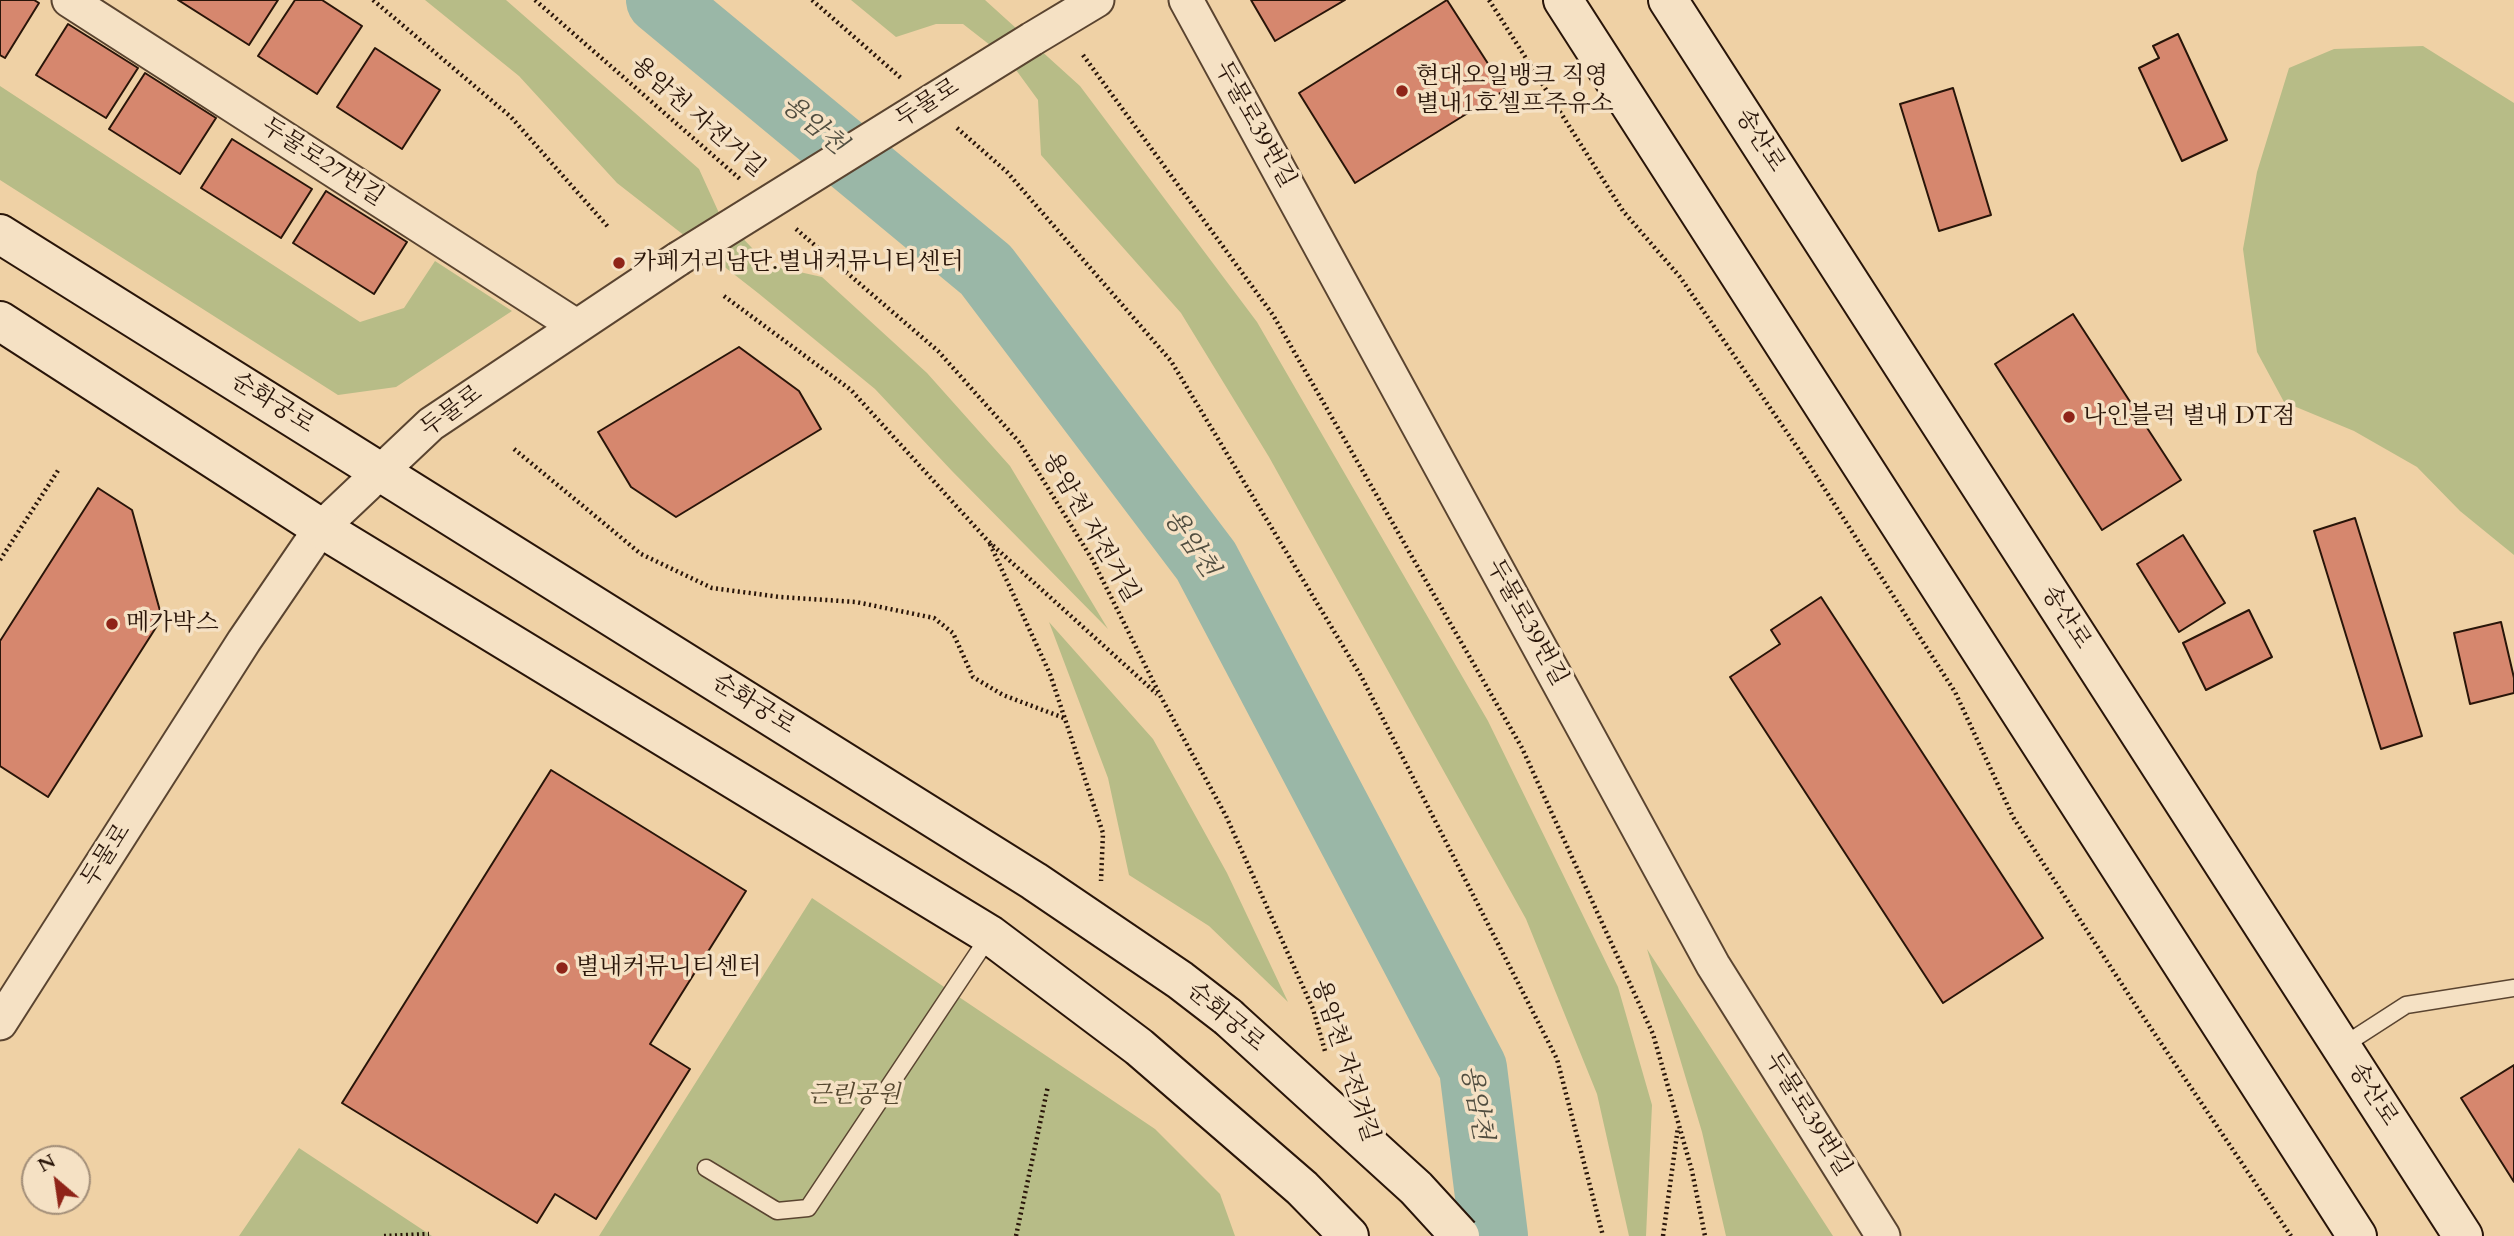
<!DOCTYPE html>
<meta charset="utf-8">
<style>
body{margin:0}
#map{position:relative;width:2514px;height:1236px;overflow:hidden;background:#efd1a5;font-family:Cardo,serif}
canvas{display:block}
.north{position:absolute;left:21px;top:1145px;width:70px;height:70px;box-sizing:border-box;background:#f5e1c4;border:2px solid #a38f79;border-radius:50%;rotate:331deg;font-size:19px;font-weight:700;line-height:28px;text-align:center;color:#291509}
.north::after{content:'';display:block;margin:auto;width:24px;height:32px;background:#8f2418;clip-path:polygon(50% 0,100% 100%,50% 72%,0 100%)}
</style>
<div id="map">
<canvas width="2514" height="1236"></canvas>
<div class="north">N</div>
</div>
<script>
const context = document.querySelector('canvas').getContext('2d');
context.lineJoin = 'round';
function paint(path, color) {
  context.fillStyle = color;
  context.fill(path, 'evenodd');
}
function shape(rows) {
  const path = new Path2D();
  for (const r of rows) {
    path.moveTo(r[0], r[1]);
    for (let i = 2; i < r.length; i += 2) path.lineTo(r[i], r[i + 1]);
  }
  return path;
}
function stroke(path, color, width, dash) {
  context.strokeStyle = color;
  context.lineWidth = width;
  context.lineCap = dash ? 'butt' : 'round';
  context.setLineDash(dash || []);
  context.stroke(path);
}
function label(font, color, halo, rows, align = 'center') {
  context.font = font + ' Cardo,"Noto Serif KR",serif';
  context.lineWidth = 7;
  context.setLineDash([]);
  context.textBaseline = 'middle';
  context.strokeStyle = halo;
  context.fillStyle = color;
  for (const [text, x, y, turn = 0] of rows) {
    context.save();
    context.translate(x, y);
    context.rotate((+turn || 0) * Math.PI / 180);
    context.textAlign = isNaN(turn) ? turn : align;
    if (halo) context.strokeText(text, 0, 0);
    context.fillText(text, 0, 0);
    context.restore();
  }
}
paint(shape([
 [425,0,506,0,699,169,719,213,768,265,822,277,927,373,1010,466,1108,629,952,471,875,389,758,293,617,183,519,76],
 [851,0,985,0,1080,86,1257,322,1488,721,1618,987,1652,1105,1646,1236,1629,1236,1597,1094,1526,919,1269,457,1181,313,1041,155,1038,100,1008,59,963,24,936,24,896,37],
 [2423,46,2514,103,2514,555,2460,511,2417,467,2354,431,2284,402,2257,352,2243,249,2257,172,2289,68,2334,49],
 [0,86,360,322,404,308,435,261,512,311,396,387,338,395,0,180],
 [1049,622,1153,739,1227,873,1288,1002,1209,926,1129,875,1108,778],
 [812,898,1155,1129,1220,1194,1235,1236,599,1236],
 [1647,949,1833,1236,1726,1236,1702,1132],
 [299,1148,429,1234,432,1236,239,1236]
]), '#b7bc87');
stroke(shape([
 [660,0,986,270,1206,561,1473,1068,1494,1236]
]), '#9ab7a7', 68);
const building = shape([
 [0,0,34,0,39,3,5,58,0,55,0,0],
 [178,0,278,0,249,45,178,0],
 [295,0,322,0,362,26,317,94,258,56,295,0],
 [1251,0,1345,0,1275,41,1251,0],
 [1447,0,1505,90,1355,183,1299,93,1447,0],
 [68,24,138,68,106,118,36,75,68,24],
 [2178,34,2227,140,2182,161,2139,68,2159,58,2153,46,2178,34],
 [375,48,440,90,402,149,337,107,375,48],
 [145,73,216,118,180,174,109,129,145,73],
 [1953,88,1991,215,1939,231,1900,104,1953,88],
 [232,139,312,189,281,238,201,188,232,139],
 [326,191,407,242,374,294,293,243,326,191],
 [2073,314,2181,480,2102,530,1995,364,2073,314],
 [739,347,799,391,821,429,676,517,631,487,598,432,739,347],
 [98,488,132,510,162,618,48,797,0,766,0,641,98,488],
 [2355,518,2422,736,2381,749,2314,531,2355,518],
 [2183,535,2225,603,2179,632,2137,564,2183,535],
 [1821,597,2043,938,1943,1003,1730,677,1780,644,1771,630,1821,597],
 [2249,610,2272,657,2206,690,2183,643,2249,610],
 [2501,622,2514,678,2514,693,2470,704,2454,633,2501,622],
 [551,770,746,891,650,1044,690,1069,596,1219,555,1194,537,1223,342,1103,551,770],
 [2514,1065,2514,1182,2461,1098,2514,1065]
]);
paint(building, '#d6876e');
stroke(building, '#291509', 2);
const lane = shape([
 [2341,1047,2406,1005,2514,988],
 [706,1168,777,1211,808,1208,990,935]
]);
const street = shape([
 [69,0,576,326],
 [1186,0,1713,965,1883,1236],
 [1032,39,1097,0],
 [0,1023,244,641,321,528,431,424,678,259]
]);
const secondary = shape([
 [1563,0,2357,1236],
 [1668,0,2463,1236],
 [0,234,1034,881,1180,980,1228,1017],
 [0,321,321,528,990,935,1139,1047,1302,1188,1349,1236]
]);
stroke(lane, '#5a4430', 19);
stroke(street, '#5a4430', 37);
stroke(secondary, '#291509', 42);
stroke(shape([
 [373,0,511,117,609,228],
 [535,0,740,179],
 [812,0,901,78],
 [1489,0,1623,211,1680,277,1806,460,1955,692,2013,817,2138,1009,2291,1236],
 [1083,55,1273,315,1522,748,1653,1034,1692,1171,1705,1236],
 [957,128,1007,172,1171,361,1361,676,1557,1059,1603,1236],
 [796,229,938,351,1020,443,1092,559,1161,697,1226,816,1313,1009,1325,1051],
 [724,296,851,390,988,541,1157,694],
 [514,449,641,554,712,588,780,597,856,602,934,618,953,633,973,677,1003,695,1064,718],
 [990,544,1050,674,1103,833,1101,881],
 [0,560,59,469],
 [384,1236,429,1234],
 [1016,1236,1048,1086],
 [1663,1236,1678,1127]
]), '#291509', 4.5, [2, 3.5]);
stroke(lane, '#f5e1c4', 16);
stroke(street, '#f5e1c4', 33);
stroke(secondary, '#f5e1c4', 38);
const streetBridge = shape([
 [678,259,1032,39]
]);
const secondaryBridge = shape([
 [1228,1017,1416,1188,1460,1236]
]);
stroke(streetBridge, '#5a4430', 37, []);
stroke(secondaryBridge, '#291509', 42, []);
stroke(streetBridge, '#f5e1c4', 33);
stroke(secondaryBridge, '#f5e1c4', 38);
for (const [x, y, r, color] of [
 [1402,91,7,"#8f2418"],
 [619,263,7,"#8f2418"],
 [2069,417,7,"#8f2418"],
 [112,624,7,"#8f2418"],
 [562,968,7,"#8f2418"]
]) {
  const dot = new Path2D();
  dot.arc(x, y, r, 0, 2 * Math.PI);
  context.fillStyle = color;
  context.fill(dot);
  stroke(dot, '#f5e1c4', 2.5);
}
label('24px', '#291509', '#f5e1c4', [
 ["현대오일뱅크 직영",1416,77],
 ["별내1호셀프주유소",1416,105],
 ["카페거리남단.별내커뮤니티센터",633,263],
 ["나인블럭 별내 DT점",2083,417],
 ["메가박스",126,624],
 ["별내커뮤니티센터",576,968]
], 'left');
label('24px', '#291509', '#f5e1c4', [
 ["두물로",928,104,-32],
 ["용암천 자전거길",697,118,41],
 ["두물로39번길",1254,125,61],
 ["송산로",1759,141,57],
 ["두물로27번길",322,163,33],
 ["순화궁로",272,404,32],
 ["두물로",452,412,-36],
 ["용암천 자전거길",1090,528,60],
 ["송산로",2065,618,57],
 ["두물로39번길",1526,623,61],
 ["순화궁로",753,705,32],
 ["두물로",107,856,-57],
 ["순화궁로",1225,1018,40],
 ["용암천 자전거길",1344,1061,72],
 ["송산로",2372,1095,57],
 ["두물로39번길",1807,1115,58]
]);
label('italic 24px', '#54472f', '#f5e1c4', [
 ["근린공원",854,1096]
]);
label('italic 26px', '#514e40', '#f5e1c4', [
 ["용암천",813,126,40],
 ["용암천",1190,544,56],
 ["용암천",1475,1103,80]
]);
</script>
